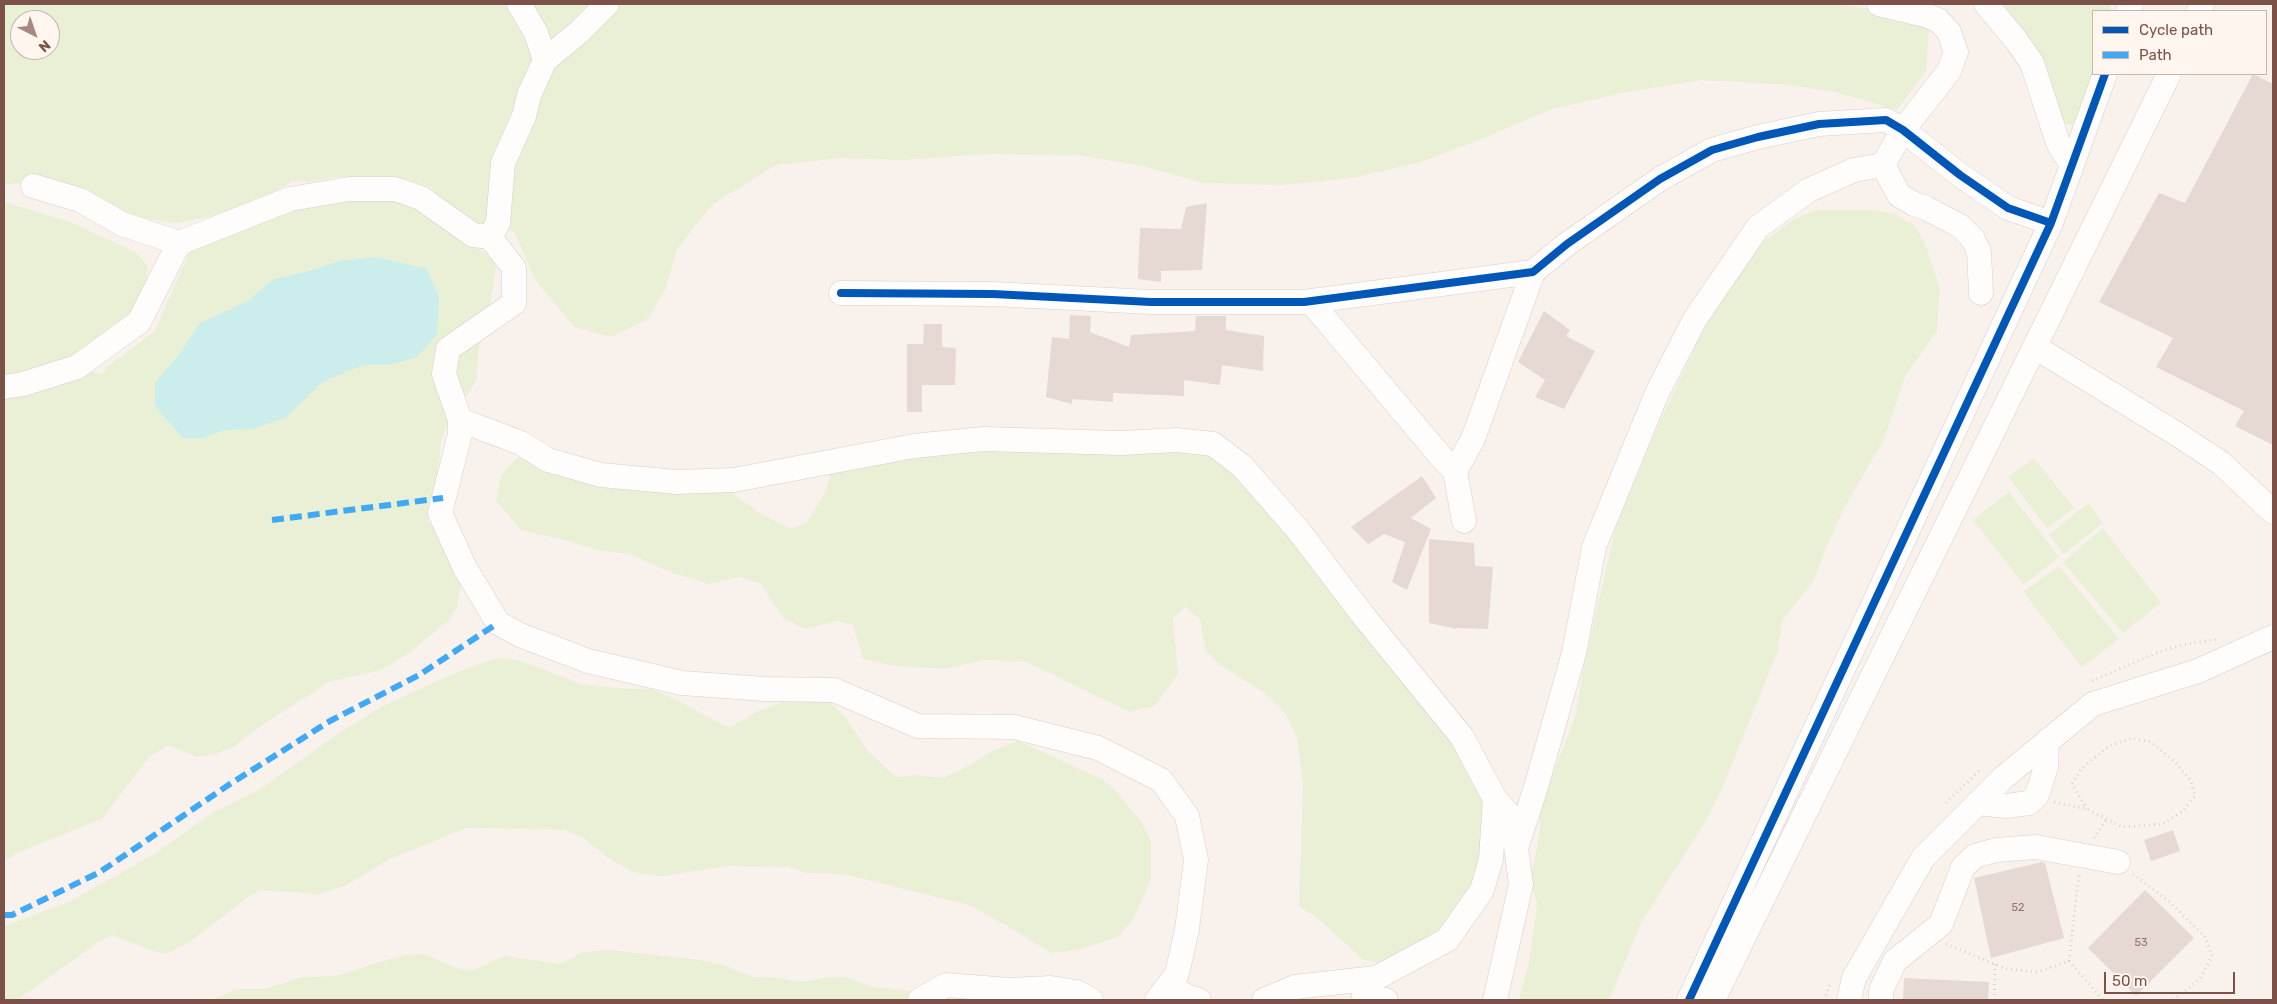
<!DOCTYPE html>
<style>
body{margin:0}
#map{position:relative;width:2277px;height:1004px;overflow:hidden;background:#f9f2ec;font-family:Rubik,sans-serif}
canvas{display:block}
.frame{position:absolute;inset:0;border:5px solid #7c5147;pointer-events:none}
.legend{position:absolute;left:2092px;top:10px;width:175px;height:65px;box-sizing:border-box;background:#fff6ef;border:1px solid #cbb4ac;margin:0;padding:6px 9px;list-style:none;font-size:15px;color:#7c5147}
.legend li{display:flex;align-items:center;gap:10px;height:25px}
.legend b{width:25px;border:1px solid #cbb4ac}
.north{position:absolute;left:10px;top:10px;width:50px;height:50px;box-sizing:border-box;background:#fff6ef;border:1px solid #cbb4ac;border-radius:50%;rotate:139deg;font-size:14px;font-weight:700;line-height:20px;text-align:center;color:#7c5147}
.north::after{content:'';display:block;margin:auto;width:18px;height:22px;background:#a88981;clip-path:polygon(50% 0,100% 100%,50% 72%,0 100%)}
.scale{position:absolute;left:2104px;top:972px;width:131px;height:22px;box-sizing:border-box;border:2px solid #7c5147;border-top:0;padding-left:6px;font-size:15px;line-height:18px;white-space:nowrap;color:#7c5147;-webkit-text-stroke:4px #fff6ef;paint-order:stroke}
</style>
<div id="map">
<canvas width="2277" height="1004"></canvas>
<div class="frame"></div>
<ul class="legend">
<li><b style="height:6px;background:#0057b8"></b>Cycle path</li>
<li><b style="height:6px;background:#3fa9f5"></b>Path</li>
</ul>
<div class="north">N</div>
<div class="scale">50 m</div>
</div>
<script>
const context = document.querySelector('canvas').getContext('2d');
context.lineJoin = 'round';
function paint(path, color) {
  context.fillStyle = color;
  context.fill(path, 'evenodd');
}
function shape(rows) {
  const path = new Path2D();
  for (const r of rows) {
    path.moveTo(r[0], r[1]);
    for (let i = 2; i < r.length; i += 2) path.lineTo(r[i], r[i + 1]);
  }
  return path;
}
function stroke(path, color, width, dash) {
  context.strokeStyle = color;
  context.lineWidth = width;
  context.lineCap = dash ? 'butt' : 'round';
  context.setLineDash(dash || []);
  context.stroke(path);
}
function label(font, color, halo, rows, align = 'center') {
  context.font = font + ' Rubik,sans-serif';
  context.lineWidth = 4;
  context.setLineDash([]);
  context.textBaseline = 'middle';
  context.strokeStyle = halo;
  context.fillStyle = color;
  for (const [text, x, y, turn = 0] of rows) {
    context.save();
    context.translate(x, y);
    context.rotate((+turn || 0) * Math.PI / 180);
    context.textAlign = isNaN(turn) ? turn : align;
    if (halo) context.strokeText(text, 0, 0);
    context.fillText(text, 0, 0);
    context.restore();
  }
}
paint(shape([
 [4,4,1838,4,1877,10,1929,29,1926,71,1897,110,1839,93,1791,85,1702,80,1627,92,1552,109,1474,142,1421,162,1352,178,1281,185,1203,183,1143,166,1076,155,991,154,901,160,840,158,776,165,713,204,677,249,666,288,648,319,611,337,574,327,535,280,514,231,446,227,487,254,496,266,490,306,480,338,476,380,464,401,449,419,440,445,439,464,427,520,440,535,461,586,457,607,449,620,411,652,381,670,329,682,261,726,234,747,216,754,196,757,168,745,149,757,102,819,17,853,4,862,4,202,70,222,135,252,148,266,147,278,139,303,125,323,110,335,57,365,103,374,107,367,154,332,191,249,249,226,306,207,351,199,408,201,444,226,432,188,406,179,389,180,339,177,309,182,293,181,251,206,214,216,177,223,141,218,105,204,24,182,4,185],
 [20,20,50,20,50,50,20,50],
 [2002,4,2110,4,2110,11,2093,11,2093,74,2076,123,2070,126,2060,122,2051,85,2038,50],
 [1816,210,1873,210,1895,214,1914,225,1925,243,1940,289,1937,331,1905,376,1885,437,1843,510,1825,550,1814,580,1782,621,1778,650,1720,794,1704,824,1641,923,1609,1000,1519,1000,1529,962,1537,904,1531,877,1540,832,1539,809,1575,718,1584,665,1616,526,1660,421,1716,303,1755,248,1794,219],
 [951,447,1195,449,1227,464,1416,681,1481,793,1485,844,1481,869,1449,921,1412,952,1385,965,1362,959,1321,921,1299,906,1303,783,1297,738,1286,714,1266,694,1220,665,1206,651,1200,619,1185,607,1173,618,1178,674,1155,706,1129,712,1027,662,985,660,945,669,889,665,863,659,853,625,838,621,805,629,784,619,760,583,740,577,708,584,670,572,629,554,597,550,562,539,522,531,496,501,502,474,518,457,550,467,723,487,760,513,791,529,807,522,825,493,832,469],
 [2034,458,2074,508,2047,528,2008,477],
 [2009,492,2059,557,2024,585,1973,520],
 [2088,503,2103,523,2064,554,2049,535],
 [2103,528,2161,603,2123,633,2063,562],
 [2059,566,2119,639,2082,667,2023,592],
 [496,658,519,660,581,684,615,688,651,689,675,699,729,728,758,711,783,702,828,700,845,717,868,751,896,777,917,775,942,778,961,770,996,749,1018,741,1102,779,1117,792,1143,824,1151,842,1151,879,1134,918,1118,937,1076,950,1051,953,1009,927,969,905,843,874,805,873,789,867,729,866,661,876,632,872,607,857,582,837,564,830,466,828,390,859,347,885,319,894,262,890,252,894,194,939,167,954,152,951,112,935,96,944,17,1000,4,1000,4,926,69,902,156,853,212,813,260,789,342,731,381,707,450,675],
 [609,950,700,960,723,965,753,977,777,978,803,982,833,977,850,978,872,987,904,990,935,1000,213,1000,236,989,264,989,304,977,336,976,403,955,424,954,457,968,472,971,504,956,560,964,583,952]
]), '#e9f0d5');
paint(shape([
 [375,257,427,269,439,297,437,335,417,357,389,365,365,365,347,371,321,383,285,418,252,429,224,430,203,438,183,438,155,406,155,383,182,351,199,324,249,300,274,279,313,270,340,261]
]), '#cbedeb');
paint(shape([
 [2253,74,2273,84,2273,445,2235,426,2244,411,2156,367,2173,338,2099,302,2159,193,2185,203],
 [1207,203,1202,270,1161,271,1161,282,1138,279,1140,228,1181,229,1186,207],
 [1544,311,1570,330,1566,336,1595,351,1564,409,1535,397,1545,380,1518,362],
 [1070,315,1091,316,1090,332,1129,347,1131,335,1195,331,1196,316,1226,316,1226,330,1264,336,1263,371,1222,365,1220,385,1184,380,1184,396,1113,393,1113,402,1072,399,1072,404,1046,397,1052,337,1069,339],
 [924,324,942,324,942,347,956,348,955,385,922,385,922,412,907,412,907,344,923,344],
 [1422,476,1436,498,1411,518,1431,529,1407,590,1392,582,1405,542,1384,534,1368,544,1351,527],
 [1429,539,1474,543,1475,566,1493,567,1488,629,1456,628,1456,629,1429,623],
 [2173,830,2180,851,2151,861,2144,840],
 [2042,862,2045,863,2064,938,1991,958,1974,878],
 [2145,890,2194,938,2136,996,2088,948],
 [1904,978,1989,982,1988,1000,1903,1000]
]), '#e6d8d3');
const minor = shape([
 [519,4,536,33,545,60],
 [1879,4,1925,15,1938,20,1949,32,1956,52,1949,71,1903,130,1883,165],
 [1986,4,2016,40,2032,63,2058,143,2072,165],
 [2128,11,2131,4],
 [2199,11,2202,4],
 [33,186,80,200,122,224,179,243,290,199,349,189,395,189,421,198,473,235,490,237,498,223,503,163,524,116,529,95,545,60,579,32,607,4],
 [490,237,514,268,514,303,448,349,444,374,460,420,460,434,440,513,465,568,498,623,520,635,588,661,682,683,765,689,834,690,918,726,1014,727,1098,748,1161,780,1187,816,1196,860,1187,929,1177,974,1157,1000],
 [841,293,993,294,1151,302,1304,302,1533,272,1567,244,1660,179,1712,150,1758,137,1819,124,1886,120,1903,130,1960,175,2008,208,2051,223],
 [1311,302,1442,458,1455,471,1464,521],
 [2035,347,2177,434,2221,463,2273,512],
 [4,387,23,384,77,367,139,322,179,243],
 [460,420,521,443,548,460,601,475,677,482,734,480,914,446,983,439,1121,443,1177,440,1213,444,1242,466,1298,530,1362,614,1462,737,1495,799,1512,818,1521,884,1495,1000],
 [1455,471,1473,439,1533,272],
 [1978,803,2006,806,2029,803,2037,795,2046,767,2047,741],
 [1517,845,1536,787,1574,653,1594,547,1657,393,1695,319,1758,227,1809,190,1854,170,1883,165,1899,195,1914,204,1926,208,1960,226,1973,239,1979,252,1981,293],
 [1170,984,1186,996,1199,1000],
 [1364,996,1386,1000],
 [920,1000,946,985,1009,990,1051,988,1077,992,1091,1000],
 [1264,1000,1295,987,1376,978,1447,940,1482,890,1491,859,1495,799],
 [1689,1000,2051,223,2105,74],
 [1713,1000,2169,74],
 [1849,1000,1854,978,1923,858,2004,777,2093,704,2198,671,2273,637],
 [1881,1000,1881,990,1895,961,1941,924,1963,867,1975,856,1996,850,2036,847,2118,862]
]);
stroke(minor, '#d8cdc8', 25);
stroke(shape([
 [2092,681,2156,653,2182,645,2218,639],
 [2054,802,2087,809,2122,827,2163,824,2183,811,2195,796,2191,781,2174,761,2151,742,2132,738,2109,746,2082,768,2072,784,2087,809],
 [1946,803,1981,769],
 [2094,838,2106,820],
 [2133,874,2170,902,2205,937,2212,956,2200,979,2173,1000],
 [1946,944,2006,969,2037,972,2069,961,2079,875],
 [2069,961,2103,1000],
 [1824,1000,1830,985],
 [1994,1000,1995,964]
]), '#dcd0cd', 3, [1, 4]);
stroke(minor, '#fefdfc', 24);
stroke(shape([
 [272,520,443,498],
 [4,915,12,915,100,872,230,784,330,721,419,675,498,623]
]), '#3fa9f5', 6, [12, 6]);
stroke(shape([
 [841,293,993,294,1151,302,1304,302,1533,272,1567,244,1660,179,1712,150,1758,137,1819,124,1886,120,1903,130,1960,175,2008,208,2051,223],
 [1689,1000,2051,223,2105,74]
]), '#0057b8', 8);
label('11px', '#98756c', null, [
 ["52",2018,908],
 ["53",2141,943]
]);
</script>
